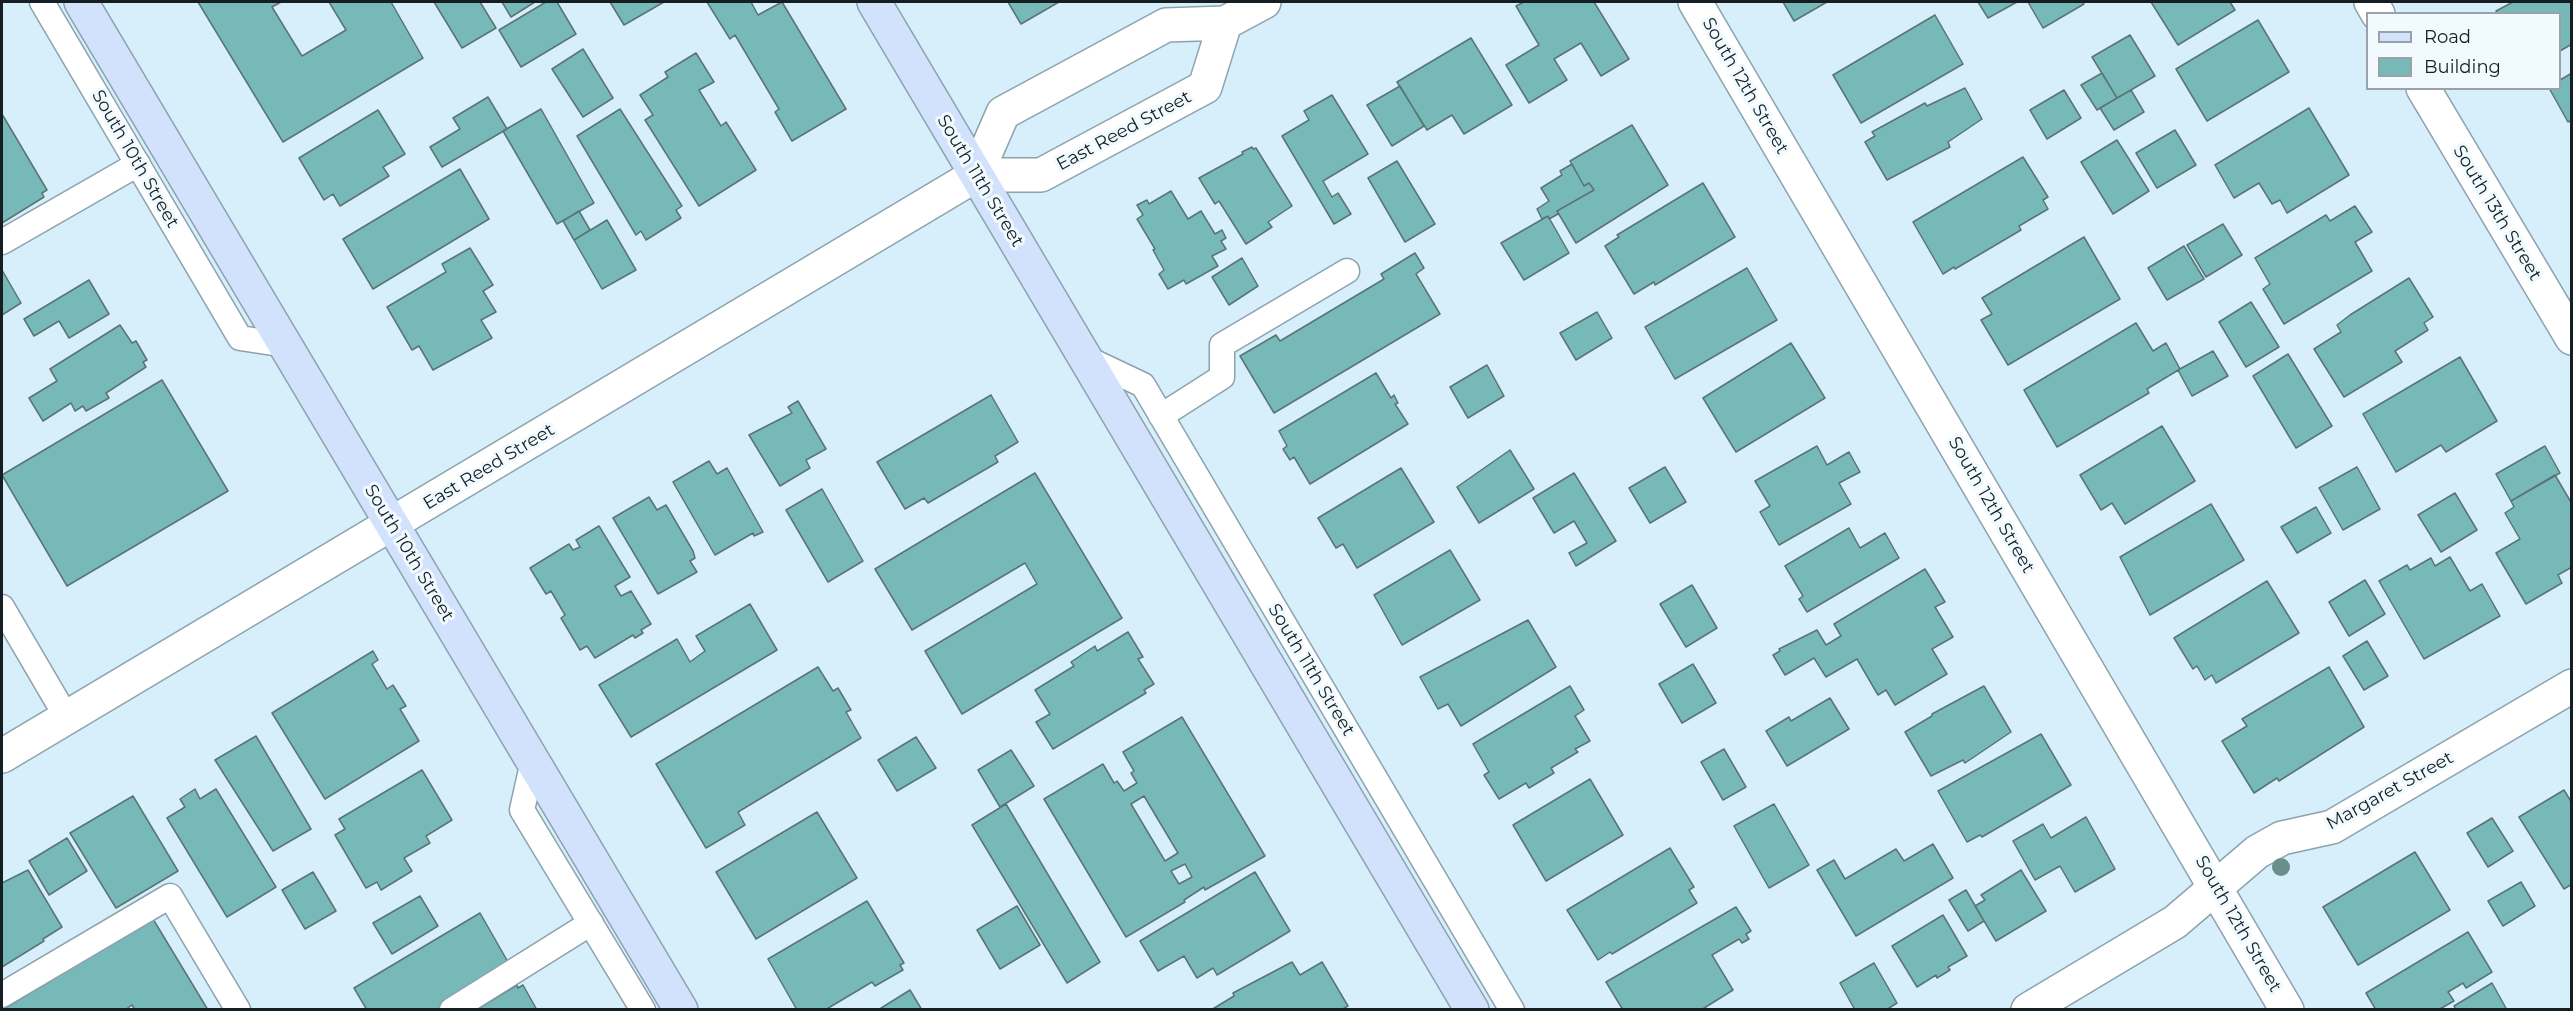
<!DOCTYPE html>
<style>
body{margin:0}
#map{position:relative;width:2573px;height:1011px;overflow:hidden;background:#d7effb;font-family:Montserrat,sans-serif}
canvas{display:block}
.frame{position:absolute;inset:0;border:3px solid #151e22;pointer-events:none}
.legend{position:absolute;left:2366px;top:12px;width:195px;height:78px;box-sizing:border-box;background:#f0faff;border:2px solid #98a2a7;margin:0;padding:8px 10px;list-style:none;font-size:18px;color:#151e22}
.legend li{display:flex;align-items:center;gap:12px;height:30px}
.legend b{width:30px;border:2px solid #98a2a7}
</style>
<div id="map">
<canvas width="2573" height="1011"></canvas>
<div class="frame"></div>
<ul class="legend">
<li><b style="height:8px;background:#d2e2fd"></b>Road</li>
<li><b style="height:16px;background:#77b9b9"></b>Building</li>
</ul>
</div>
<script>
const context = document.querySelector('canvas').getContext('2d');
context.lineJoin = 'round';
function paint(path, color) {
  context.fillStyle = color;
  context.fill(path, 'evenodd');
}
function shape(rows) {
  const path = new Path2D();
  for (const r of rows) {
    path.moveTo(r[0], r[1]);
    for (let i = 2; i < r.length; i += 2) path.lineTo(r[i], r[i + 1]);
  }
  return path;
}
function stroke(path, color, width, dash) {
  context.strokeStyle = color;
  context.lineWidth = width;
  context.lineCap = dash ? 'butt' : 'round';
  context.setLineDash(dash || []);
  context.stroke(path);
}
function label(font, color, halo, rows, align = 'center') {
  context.font = font + ' Montserrat,sans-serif';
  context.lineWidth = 6;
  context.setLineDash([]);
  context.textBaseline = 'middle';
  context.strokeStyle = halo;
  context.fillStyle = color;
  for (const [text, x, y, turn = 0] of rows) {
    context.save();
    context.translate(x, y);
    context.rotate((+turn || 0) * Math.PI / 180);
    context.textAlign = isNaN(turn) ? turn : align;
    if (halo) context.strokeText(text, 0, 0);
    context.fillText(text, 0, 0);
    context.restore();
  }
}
const building = shape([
 [198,2,281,2,272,7,302,56,346,30,329,2,391,2,423,58,283,142,198,2],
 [434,2,480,2,496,28,462,48,434,2],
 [502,2,535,2,511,17,502,2],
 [546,2,557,2,576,34,521,67,499,30,546,2],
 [610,2,664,2,624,25,610,2],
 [707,2,751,2,758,15,782,2,846,109,792,141,775,112,779,109,735,35,730,39,707,2],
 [1008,2,1059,2,1021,24,1008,2],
 [1524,2,1594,2,1629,59,1601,76,1581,43,1554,59,1567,80,1529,103,1506,65,1539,45,1516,6,1524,2],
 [1783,2,1827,2,1794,21,1783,2],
 [1978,2,2017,2,1988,18,1978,2],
 [2028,2,2082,2,2084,4,2043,28,2028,2],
 [2151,2,2230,2,2235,10,2178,45,2151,2],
 [2513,2,2572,2,2572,44,2560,51,2560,14,2498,14,2496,11,2513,2],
 [1935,15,1963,64,1861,123,1833,75,1935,15],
 [2258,20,2289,72,2207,121,2176,69,2258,20],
 [2130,35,2155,76,2117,98,2092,57,2130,35],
 [1471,38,1512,105,1464,134,1452,115,1427,130,1397,82,1471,38],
 [583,49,613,98,583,117,552,69,583,49],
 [696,53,714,82,699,90,721,126,726,122,756,170,699,206,645,120,653,115,640,95,668,77,665,72,696,53],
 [2102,73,2117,98,2097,110,2081,85,2102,73],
 [2572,73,2572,120,2568,122,2549,88,2560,88,2560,80,2572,73],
 [1400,86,1424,126,1392,146,1367,105,1400,86],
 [1965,88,1982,119,1948,142,1950,147,1887,180,1865,142,1875,136,1872,132,1925,103,1927,106,1965,88],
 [2064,90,2081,118,2047,139,2030,110,2064,90],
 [2131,90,2144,112,2114,130,2100,108,2131,90],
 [1332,95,1368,154,1323,181,1332,197,1338,193,1351,214,1334,224,1282,136,1309,120,1304,111,1332,95],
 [488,97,507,129,442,167,430,147,460,129,453,118,488,97],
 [2309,108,2349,175,2287,213,2280,200,2272,204,2259,183,2234,198,2215,165,2309,108],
 [541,109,594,203,557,224,503,131,541,109],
 [620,109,682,206,676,210,681,218,646,240,641,231,636,235,577,136,620,109],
 [378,110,405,154,383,167,389,176,340,206,333,194,324,200,299,158,378,110],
 [2,114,47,190,42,193,44,197,2,223,2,114],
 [1632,125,1668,185,1576,243,1557,211,1594,190,1589,183,1584,186,1570,161,1632,125],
 [2175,130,2196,165,2157,188,2136,153,2175,130],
 [2117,140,2149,191,2113,214,2081,162,2117,140],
 [1252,147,1253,149,1256,148,1292,206,1268,222,1272,227,1246,244,1219,201,1215,204,1199,178,1243,154,1242,152,1252,147],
 [2023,157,2048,197,2043,200,2048,209,2019,226,2021,230,1955,269,1954,267,1943,274,1913,222,2023,157],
 [1397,161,1435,224,1405,242,1368,178,1397,161],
 [1572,164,1584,186,1589,183,1594,190,1557,211,1558,214,1549,219,1548,216,1542,219,1537,209,1549,201,1541,188,1562,175,1560,171,1572,164],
 [460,169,489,219,373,289,343,239,460,169],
 [1703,183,1735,237,1655,285,1654,282,1634,294,1605,246,1619,237,1617,235,1703,183],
 [1171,191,1188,219,1201,211,1215,234,1222,230,1226,238,1221,241,1226,249,1212,256,1218,266,1186,284,1184,280,1168,289,1159,274,1164,270,1153,250,1155,249,1137,219,1143,215,1137,205,1147,200,1149,204,1171,191],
 [2355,206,2372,232,2355,242,2372,271,2284,324,2263,289,2270,284,2255,258,2326,215,2330,221,2355,206],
 [579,211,590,230,574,240,563,221,579,211],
 [1548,216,1569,253,1524,280,1501,243,1548,216],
 [607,220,636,270,602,289,574,240,607,220],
 [2223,224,2242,255,2206,277,2187,245,2223,224],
 [2084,237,2120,299,2008,365,1981,320,1992,314,1982,298,2084,237],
 [2184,246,2204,279,2167,300,2148,268,2184,246],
 [470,248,493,285,483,291,496,312,481,320,492,338,433,370,419,346,412,350,387,307,446,272,442,264,470,248],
 [1415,253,1424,268,1416,274,1440,314,1274,413,1240,356,1276,335,1280,341,1384,279,1381,274,1415,253],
 [1242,258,1258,286,1229,305,1212,277,1242,258],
 [1747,268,1777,320,1675,379,1645,327,1747,268],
 [2,270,21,303,2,315,2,270],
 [2409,278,2433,317,2424,323,2428,330,2395,351,2402,362,2344,397,2314,349,2341,332,2337,325,2350,315,2409,278],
 [89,280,109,314,69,338,59,321,34,336,24,319,89,280],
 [2251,302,2279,347,2246,367,2219,322,2251,302],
 [1597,312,1612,338,1576,360,1560,333,1597,312],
 [2136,323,2153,351,2166,343,2180,369,2147,389,2149,393,2057,447,2024,390,2136,323],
 [120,325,132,343,136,341,147,360,143,362,146,367,106,393,109,398,86,411,83,406,75,411,71,403,43,421,29,398,57,381,50,369,120,325],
 [1791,343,1825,398,1736,452,1703,398,1791,343],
 [2213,351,2228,376,2192,396,2178,370,2213,351],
 [2288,354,2332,426,2296,448,2253,376,2288,354],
 [2460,357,2497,421,2446,452,2441,445,2396,472,2363,414,2460,357],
 [1487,365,1504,396,1468,418,1450,387,1487,365],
 [1376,373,1391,398,1394,395,1398,403,1395,404,1408,424,1310,484,1294,457,1290,460,1283,449,1287,446,1279,431,1376,373],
 [162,380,228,491,67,586,2,475,162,380],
 [991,395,1018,442,995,456,998,462,928,503,924,498,905,509,877,462,991,395],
 [798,401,826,449,806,460,810,468,780,486,749,435,792,413,788,407,798,401],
 [2162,426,2195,481,2125,524,2112,503,2101,510,2080,475,2162,426],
 [1817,446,1827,465,1849,452,1860,472,1839,483,1851,504,1779,545,1760,512,1770,506,1755,481,1817,446],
 [2545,446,2560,473,2511,501,2496,474,2545,446],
 [1510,450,1534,489,1479,523,1457,487,1510,450],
 [709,461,717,474,727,468,763,532,754,536,753,533,715,555,673,482,709,461],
 [1665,467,1686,502,1650,523,1629,488,1665,467],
 [2357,467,2380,509,2343,530,2319,488,2357,467],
 [1401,468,1434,522,1357,568,1343,544,1336,548,1318,518,1401,468],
 [1035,473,1122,618,962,714,925,651,1037,584,1025,563,912,630,875,569,1035,473],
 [1574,473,1616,541,1576,566,1569,553,1587,543,1574,521,1554,533,1533,498,1574,473],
 [2555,475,2572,504,2572,567,2558,575,2562,583,2526,604,2496,553,2520,539,2505,513,2514,507,2511,501,2555,475],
 [822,489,863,561,828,582,786,510,822,489],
 [2455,493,2477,530,2441,552,2418,515,2455,493],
 [649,497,657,510,666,505,693,551,695,558,690,561,697,572,658,594,613,518,649,497],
 [2211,504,2244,560,2150,615,2120,557,2211,504],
 [2316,507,2331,533,2297,553,2281,527,2316,507],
 [599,526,630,577,615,586,621,596,631,591,651,624,641,630,643,633,635,638,633,635,595,658,587,646,580,650,561,618,565,615,551,591,546,594,530,568,569,544,573,550,580,547,576,540,599,526],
 [1849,528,1860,548,1885,533,1899,558,1807,612,1799,599,1803,596,1785,566,1849,528],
 [1450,550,1480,600,1402,645,1374,595,1450,550],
 [2450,557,2470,591,2482,584,2500,616,2424,659,2379,581,2407,565,2410,570,2431,558,2435,566,2450,557],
 [1925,569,1945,602,1935,607,1953,637,1932,649,1947,674,1895,705,1886,690,1878,695,1857,659,1826,677,1814,658,1785,675,1773,655,1780,651,1779,649,1817,630,1826,645,1841,636,1834,624,1925,569],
 [2365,580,2385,614,2349,636,2329,602,2365,580],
 [2267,581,2299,633,2216,683,2212,675,2205,680,2197,666,2193,669,2174,638,2267,581],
 [1692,585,1717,628,1686,647,1660,604,1692,585],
 [750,604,777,650,631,737,599,685,677,639,690,662,705,651,696,636,750,604],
 [1528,620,1556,667,1461,726,1448,704,1438,709,1420,677,1528,620],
 [1128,632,1143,657,1138,659,1154,684,1144,690,1146,693,1053,749,1036,722,1050,714,1035,690,1074,666,1071,662,1095,646,1097,651,1128,632],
 [2367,641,2388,676,2364,690,2343,656,2367,641],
 [373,651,378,660,372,664,387,689,393,685,406,706,400,709,419,741,325,799,272,713,373,651],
 [1693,664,1716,703,1682,723,1659,684,1693,664],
 [818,667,833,691,838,688,851,710,846,712,861,738,738,812,745,825,706,848,656,764,818,667],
 [2329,667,2364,727,2279,781,2277,778,2254,793,2222,741,2247,726,2242,719,2329,667],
 [1570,686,1584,710,1575,716,1590,741,1575,749,1578,752,1551,768,1554,773,1529,788,1526,783,1499,799,1484,775,1489,772,1473,744,1570,686],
 [1984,686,2011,732,1965,763,1963,760,1931,776,1905,732,1932,716,1932,714,1984,686],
 [1830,698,1849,729,1787,766,1766,731,1789,717,1791,721,1830,698],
 [1182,717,1265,856,1205,890,1204,887,1184,900,1185,902,1126,937,1044,799,1103,764,1114,783,1117,781,1124,791,1137,783,1131,773,1134,771,1123,752,1182,717],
 [1144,796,1178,853,1165,861,1131,804,1144,796],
 [1185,864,1192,877,1179,884,1171,871,1185,864],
 [2041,734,2071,785,1982,837,1980,835,1967,842,1938,791,2041,734],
 [256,736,311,829,273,851,215,760,256,736],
 [916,737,936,768,897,791,878,760,916,737],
 [1724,749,1746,787,1723,800,1701,762,1724,749],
 [1011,750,1034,786,1000,807,978,770,1011,750],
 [422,770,452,820,426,836,430,843,404,858,412,871,381,890,377,882,366,888,335,835,345,829,339,819,422,770],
 [1590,779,1623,835,1546,881,1513,825,1590,779],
 [195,789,200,799,216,789,276,887,227,917,167,818,185,807,180,799,195,789],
 [2564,790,2572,803,2572,884,2564,889,2519,817,2564,790],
 [133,796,178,871,116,908,70,833,133,796],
 [1006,804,1100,962,1067,983,972,825,1006,804],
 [1774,804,1809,865,1769,888,1734,826,1774,804],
 [817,812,857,878,756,939,716,872,817,812],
 [2086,817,2115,869,2075,892,2060,866,2035,880,2013,841,2043,824,2051,838,2086,817],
 [2492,818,2513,851,2488,867,2467,833,2492,818],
 [67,838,87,871,49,895,29,861,67,838],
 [1933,844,1953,878,1856,936,1817,870,1834,860,1845,879,1896,849,1904,861,1933,844],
 [1670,848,1694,887,1689,890,1697,903,1612,954,1610,952,1598,960,1567,910,1670,848],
 [2415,852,2450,910,2358,965,2323,907,2415,852],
 [28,870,62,927,43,939,44,941,2,967,2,883,28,870],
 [2021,870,2046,911,1996,941,1975,906,1985,900,1981,895,2021,870],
 [313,872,336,911,305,929,282,890,313,872],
 [1255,872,1290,931,1217,975,1213,968,1197,978,1184,956,1158,971,1140,941,1255,872],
 [2521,882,2535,906,2503,926,2488,901,2521,882],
 [1966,890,1984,921,1968,931,1949,900,1966,890],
 [420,896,438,926,392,954,373,923,420,896],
 [867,901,904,963,900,965,903,970,875,986,872,982,825,1010,797,1010,768,959,867,901],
 [1017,906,1040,945,1000,969,977,930,1017,906],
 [1736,907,1751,931,1746,934,1749,939,1742,943,1739,939,1712,955,1733,990,1701,1010,1623,1010,1606,982,1736,907],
 [480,913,508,962,507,969,438,1010,367,1010,354,988,480,913],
 [1943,915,1967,956,1948,967,1950,970,1937,978,1936,975,1917,987,1892,946,1943,915],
 [153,919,208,1010,135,1010,132,1005,125,1010,2,1010,153,919],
 [2468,932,2492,972,2466,988,2463,983,2448,992,2454,1001,2438,1010,2376,1010,2366,993,2468,932],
 [1292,962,1300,975,1322,962,1348,1006,1341,1010,1211,1010,1234,996,1233,993,1292,962],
 [1874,963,1897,1003,1886,1010,1855,1010,1840,983,1874,963],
 [2492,983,2507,1010,2456,1010,2454,1006,2492,983],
 [517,985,518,988,523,985,537,1010,476,1010,517,985],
 [910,990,922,1010,878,1010,910,990]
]);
paint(building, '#77b9b9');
stroke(building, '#597473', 1.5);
const service = shape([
 [42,2,240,338,286,345],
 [2,242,138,164],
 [1086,358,1143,385,1512,1010],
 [1161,416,1222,377,1222,345,1347,271],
 [2,607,67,718],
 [533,761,522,810,643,1010],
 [2,995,170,896,238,1010],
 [452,1010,591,923]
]);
const minor = shape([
 [1695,2,2287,1010],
 [2371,2,2378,14],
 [2423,88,2572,338],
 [2028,1010,2175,922,2257,852,2282,838,2332,827,2572,686]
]);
const tertiary = shape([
 [976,175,1003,113,1166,25,1225,23,1264,2],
 [2,756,976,175,1041,175,1205,87,1225,23]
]);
const secondary = shape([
 [81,2,681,1010],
 [874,2,1472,1010]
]);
stroke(service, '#8ca3ae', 27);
stroke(minor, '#8ca3ae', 36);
stroke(tertiary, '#8ca3ae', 36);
stroke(secondary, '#8ca3ae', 36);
stroke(service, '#fff', 24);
stroke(minor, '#fff', 33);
stroke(tertiary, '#fff', 33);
stroke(secondary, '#d2e2fd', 33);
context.fillStyle = '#6a8e8a';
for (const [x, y] of [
 [2281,867]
]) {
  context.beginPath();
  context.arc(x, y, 9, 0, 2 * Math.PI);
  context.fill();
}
label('18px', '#151e22', '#f0faff', [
 ["South 12th Street",1745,86,60],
 ["East Reed Street",1124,131,-28],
 ["South 10th Street",135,159,60],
 ["South 11th Street",980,181,59],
 ["South 13th Street",2497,213,59],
 ["East Reed Street",489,467,-31],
 ["South 12th Street",1991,505,60],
 ["South 10th Street",409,553,59],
 ["South 11th Street",1311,670,59],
 ["Margaret Street",2390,791,-29],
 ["South 12th Street",2238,924,60]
]);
</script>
